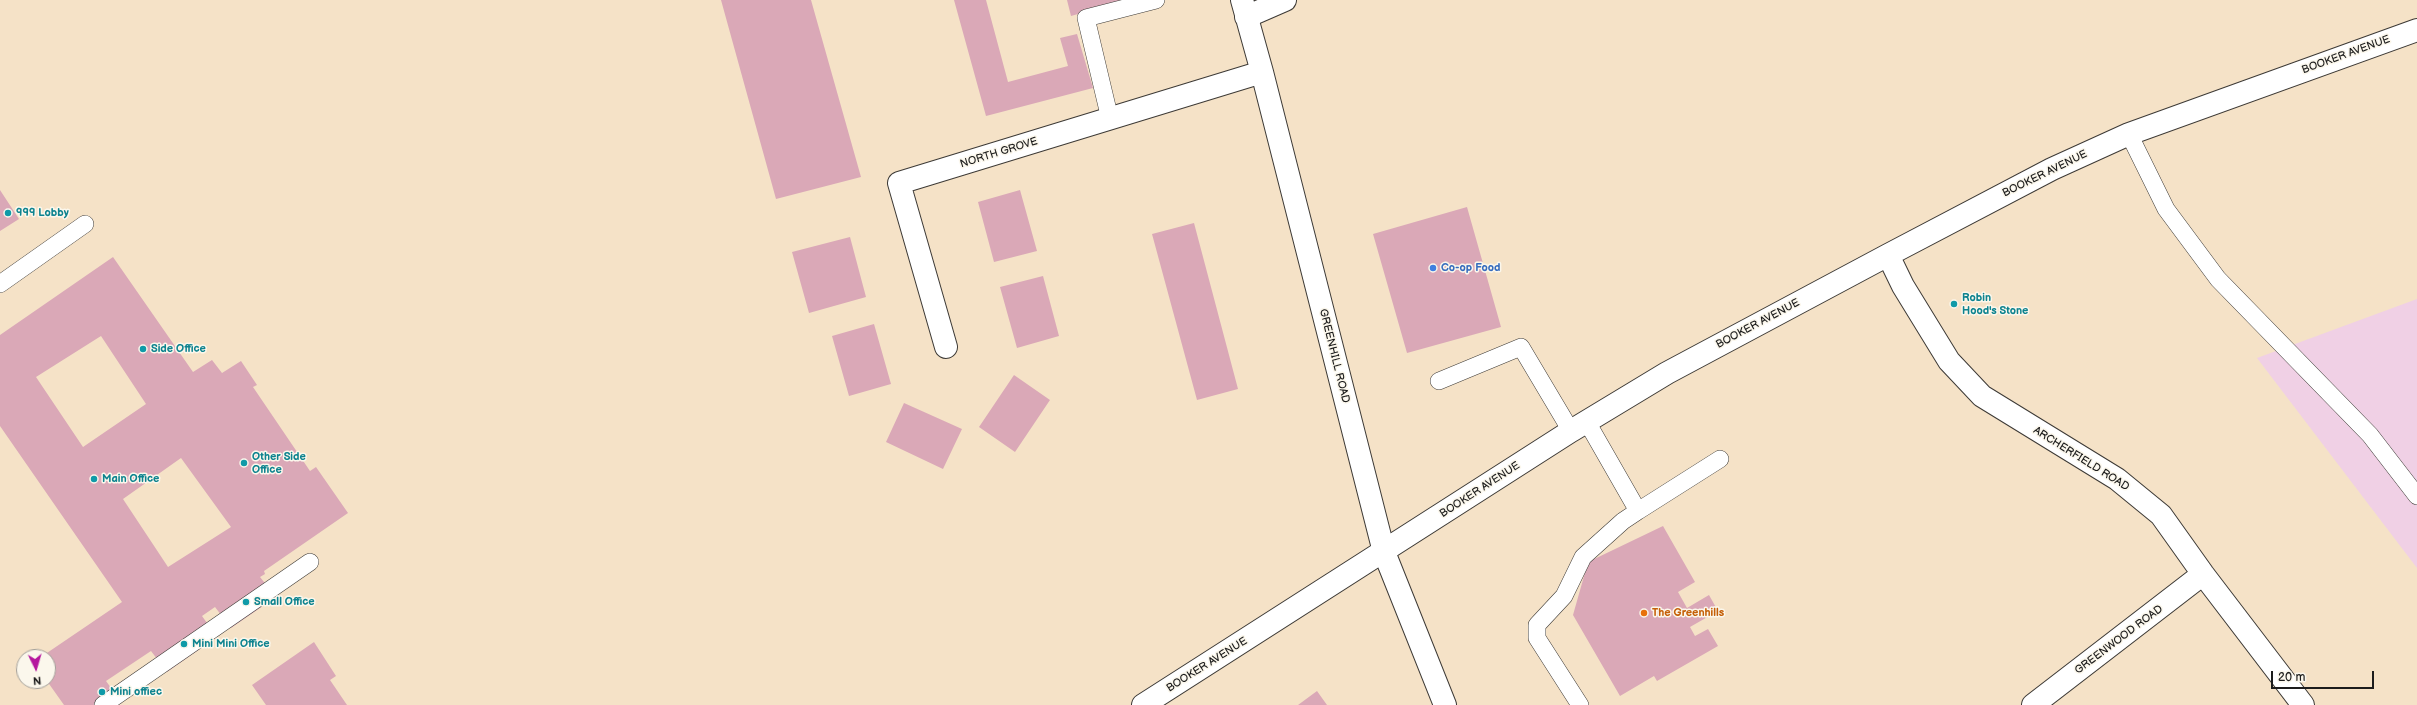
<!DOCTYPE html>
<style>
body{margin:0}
#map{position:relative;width:2417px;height:705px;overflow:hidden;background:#f5e2c7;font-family:"Balsamiq Sans",sans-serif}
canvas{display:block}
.north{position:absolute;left:16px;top:649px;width:40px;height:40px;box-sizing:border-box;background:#fbf7ec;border:1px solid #a29f99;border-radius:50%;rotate:175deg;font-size:11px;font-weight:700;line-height:16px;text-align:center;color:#1c1c1c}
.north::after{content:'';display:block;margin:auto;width:14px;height:18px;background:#b5179e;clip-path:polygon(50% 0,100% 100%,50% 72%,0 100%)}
.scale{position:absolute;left:2271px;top:671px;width:103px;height:18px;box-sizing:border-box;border:2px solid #1c1c1c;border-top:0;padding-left:5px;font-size:12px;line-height:14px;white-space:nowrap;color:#1c1c1c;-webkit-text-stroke:3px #fbf7ec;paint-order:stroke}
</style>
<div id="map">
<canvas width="2417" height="705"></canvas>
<div class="north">N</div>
<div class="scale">20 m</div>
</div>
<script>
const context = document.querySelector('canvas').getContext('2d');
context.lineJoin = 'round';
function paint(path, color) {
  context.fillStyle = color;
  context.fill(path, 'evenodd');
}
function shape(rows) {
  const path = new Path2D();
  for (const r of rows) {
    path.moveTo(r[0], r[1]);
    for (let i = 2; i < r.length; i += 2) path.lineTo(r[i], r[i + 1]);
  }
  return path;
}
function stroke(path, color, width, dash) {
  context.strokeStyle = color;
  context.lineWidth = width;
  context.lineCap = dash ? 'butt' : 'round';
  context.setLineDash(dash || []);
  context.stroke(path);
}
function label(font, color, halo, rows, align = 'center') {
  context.font = font + ' "Balsamiq Sans",sans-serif';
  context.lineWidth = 3;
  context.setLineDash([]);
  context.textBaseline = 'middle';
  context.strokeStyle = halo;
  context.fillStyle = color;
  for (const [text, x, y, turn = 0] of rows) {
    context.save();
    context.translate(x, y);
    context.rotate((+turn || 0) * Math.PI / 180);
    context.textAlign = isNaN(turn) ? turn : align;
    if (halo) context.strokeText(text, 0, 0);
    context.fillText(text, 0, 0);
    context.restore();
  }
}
paint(shape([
 [2417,299,2417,568,2257,358]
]), '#f0d0e5');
paint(shape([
 [721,0,811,0,861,177,776,199],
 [954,0,986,0,1008,82,1068,66,1060,38,1077,34,1093,88,986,116],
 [1067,0,1127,0,1071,16],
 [0,190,19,219,0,231],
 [1020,190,1037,251,994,262,978,202],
 [1467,207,1501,327,1407,353,1373,234],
 [1194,223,1238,389,1197,400,1152,234],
 [850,237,866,297,809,313,792,252],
 [113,257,193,372,212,360,222,373,241,361,257,385,253,387,310,471,316,467,348,513,264,571,265,574,260,577,276,597,231,628,215,607,202,616,217,637,167,672,151,651,106,681,122,703,118,705,64,705,47,681,48,657,41,657,122,602,0,426,0,335],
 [101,336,146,404,83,447,36,377],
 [181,458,231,527,168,567,123,499],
 [1043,276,1059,336,1017,348,1000,287],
 [874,324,891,384,849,396,832,336],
 [1014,375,1050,400,1015,452,979,427],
 [904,403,962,429,943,469,886,442],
 [1663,526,1695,582,1678,592,1687,608,1709,595,1718,611,1690,627,1695,636,1708,629,1718,646,1657,681,1654,676,1620,696,1573,615,1588,562],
 [314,642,336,676,330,680,347,705,266,705,252,685],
 [1317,691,1327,705,1298,705]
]), '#daa8b7');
const lane = shape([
 [1110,119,1086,18,1156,0],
 [2129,134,2166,209,2218,279,2370,435,2417,496],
 [0,284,85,224],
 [1439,381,1521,347,1571,431],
 [1638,511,1720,459],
 [103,705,310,562],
 [1580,705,1537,638,1537,625,1564,596,1583,557,1623,521,1638,511,1587,422]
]);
const street = shape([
 [1242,0,1262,72,1384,552,1445,705],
 [1246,17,1285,0],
 [1888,255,1903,286,1949,361,1982,396,2117,479,2161,515,2203,574,2303,705],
 [946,347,899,183,1262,72],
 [1143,705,1571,431,1667,373,1888,255,2052,169,2129,134,2417,30],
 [2033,705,2203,574]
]);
stroke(lane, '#3d3a36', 18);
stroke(street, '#3d3a36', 24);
stroke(lane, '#fff', 17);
stroke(street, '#fff', 22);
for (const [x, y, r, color] of [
 [8,213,4,"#0f9aa8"],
 [1433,268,4,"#3f7fe0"],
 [1954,304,4,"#0f9aa8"],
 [143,349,4,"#0f9aa8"],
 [244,463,4,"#0f9aa8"],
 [94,479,4,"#0f9aa8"],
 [246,602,4,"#0f9aa8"],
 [1644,613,4,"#e8710a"],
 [184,644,4,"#0f9aa8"],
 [102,692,4,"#0f9aa8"]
]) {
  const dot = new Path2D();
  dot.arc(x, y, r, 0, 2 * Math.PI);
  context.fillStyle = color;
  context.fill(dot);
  stroke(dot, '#fbf7ec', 1.5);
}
label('11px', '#1c1c1c', '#fbf7ec', [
 ["BOOKER AVENUE",2346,55,-20],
 ["NORTH GROVE",999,153,-17],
 ["BOOKER AVENUE",2045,174,-26],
 ["BOOKER AVENUE",1758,324,-28],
 ["GREENHILL ROAD",1334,356,76],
 ["ARCHERFIELD ROAD",2081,459,32],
 ["BOOKER AVENUE",1480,490,-33],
 ["GREENWOOD ROAD",2119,640,-37],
 ["BOOKER AVENUE",1207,665,-32]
]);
label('bold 11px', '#0d838f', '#fbf7ec', [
 ["999 Lobby",16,213],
 ["Robin",1962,298],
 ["Hood's Stone",1962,311],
 ["Side Office",151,349],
 ["Other Side",252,457],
 ["Office",252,470],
 ["Main Office",102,479],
 ["Small Office",254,602],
 ["Mini Mini Office",192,644],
 ["Mini offiec",110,692]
], 'left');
label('bold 11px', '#366cbe', '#fbf7ec', [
 ["Co-op Food",1441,268]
], 'left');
label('bold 11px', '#c56008', '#fbf7ec', [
 ["The Greenhills",1652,613]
], 'left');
</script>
